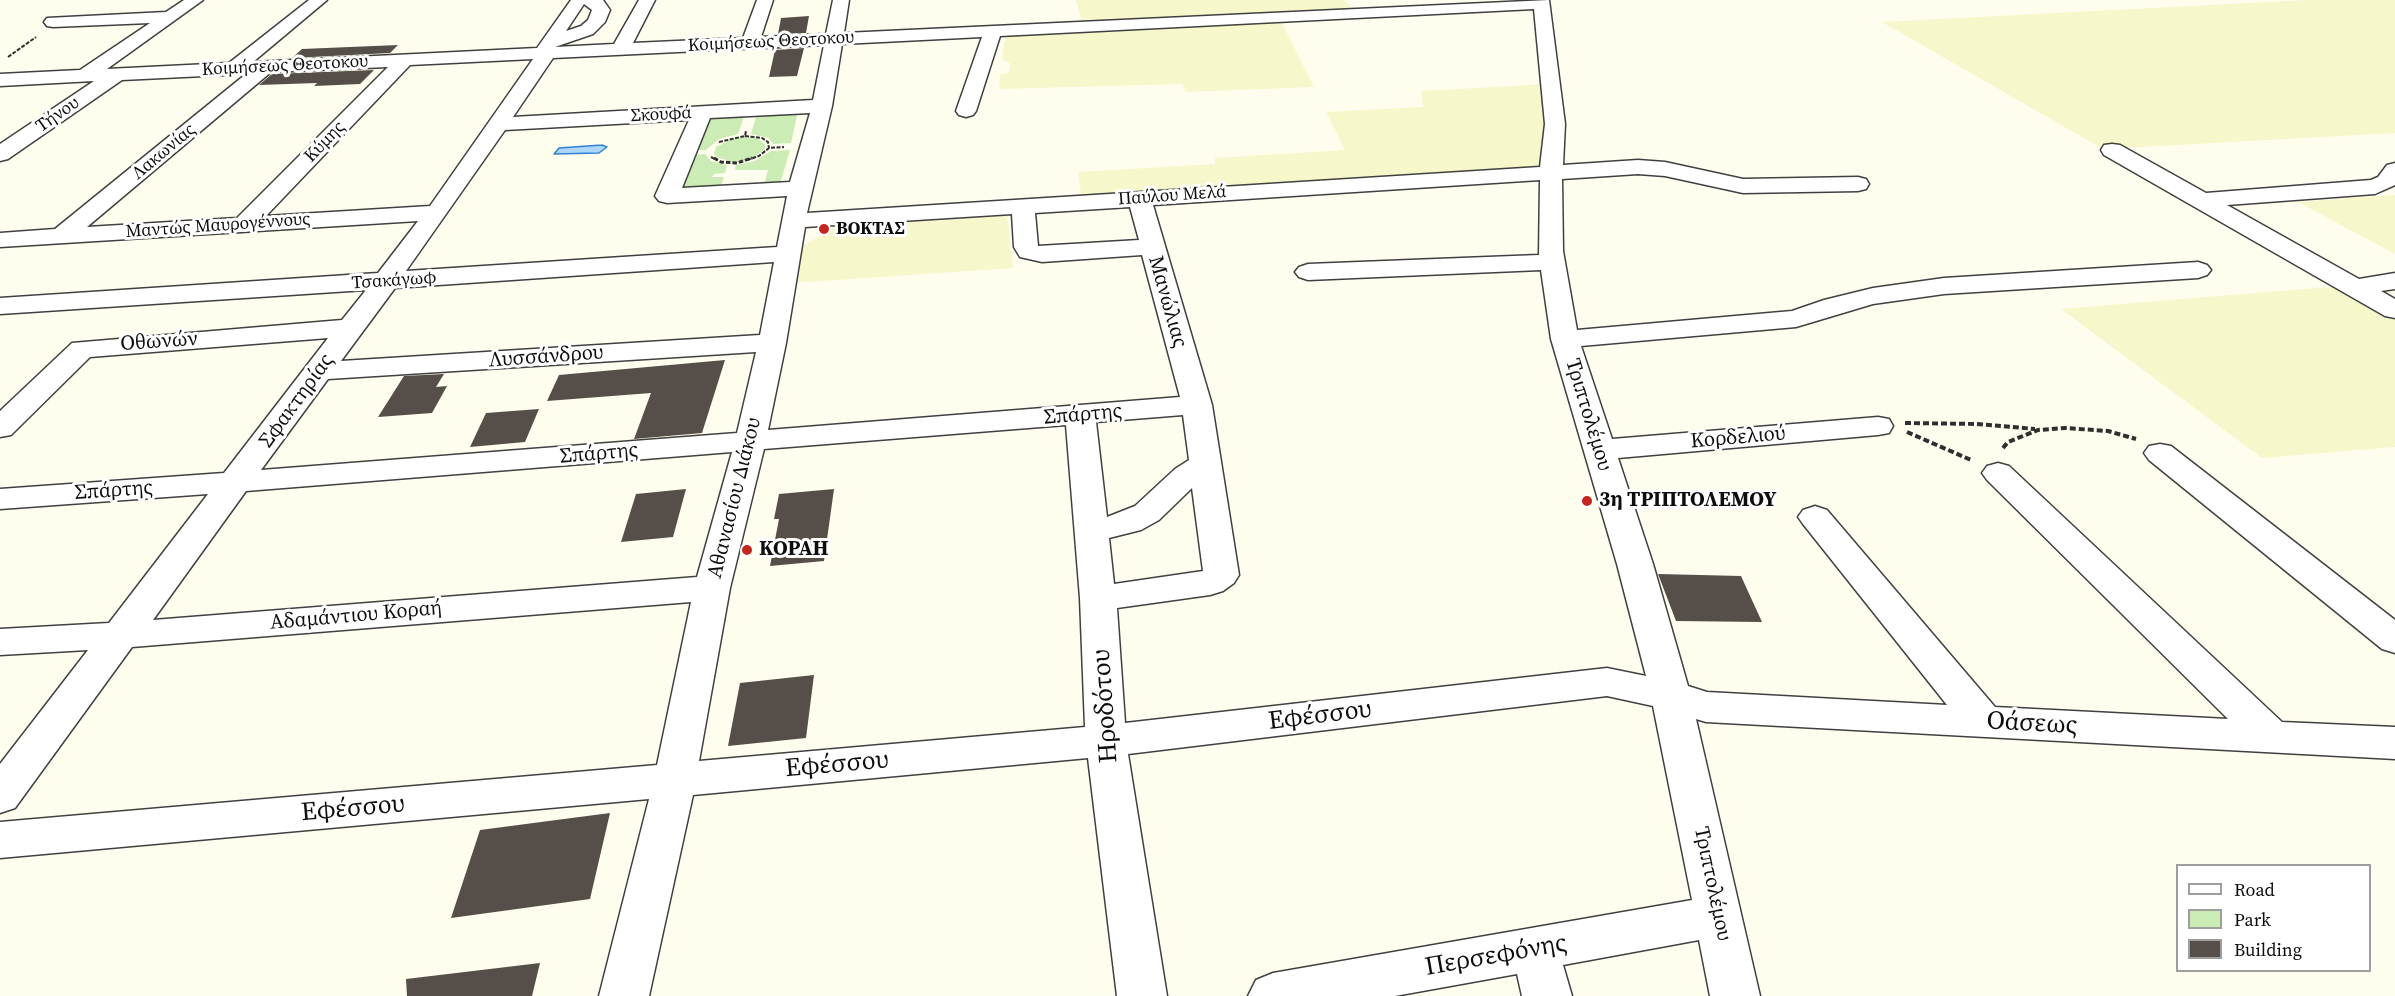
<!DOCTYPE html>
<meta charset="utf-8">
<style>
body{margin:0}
#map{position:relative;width:2395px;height:996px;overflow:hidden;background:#fffded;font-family:"Source Serif 4",serif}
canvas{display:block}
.legend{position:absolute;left:2176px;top:864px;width:195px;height:108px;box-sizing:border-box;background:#fff;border:2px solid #9e9e9e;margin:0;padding:8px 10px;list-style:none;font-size:18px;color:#0d0d0d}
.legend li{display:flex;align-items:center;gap:12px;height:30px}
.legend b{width:30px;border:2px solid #9e9e9e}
</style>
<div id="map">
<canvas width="2395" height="996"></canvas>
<ul class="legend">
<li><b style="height:8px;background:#fff"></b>Road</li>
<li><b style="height:16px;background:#cbecb4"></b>Park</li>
<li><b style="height:16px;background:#564f49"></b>Building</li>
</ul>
</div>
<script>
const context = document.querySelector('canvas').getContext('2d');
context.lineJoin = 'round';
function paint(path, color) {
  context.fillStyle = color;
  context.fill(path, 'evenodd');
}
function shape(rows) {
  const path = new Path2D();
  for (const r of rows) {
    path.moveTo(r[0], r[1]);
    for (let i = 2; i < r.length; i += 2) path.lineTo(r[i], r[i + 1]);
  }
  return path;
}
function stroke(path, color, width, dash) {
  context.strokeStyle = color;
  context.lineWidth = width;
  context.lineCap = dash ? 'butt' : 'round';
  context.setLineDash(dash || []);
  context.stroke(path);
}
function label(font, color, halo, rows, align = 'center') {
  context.font = font + ' "Source Serif 4",serif';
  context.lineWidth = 6;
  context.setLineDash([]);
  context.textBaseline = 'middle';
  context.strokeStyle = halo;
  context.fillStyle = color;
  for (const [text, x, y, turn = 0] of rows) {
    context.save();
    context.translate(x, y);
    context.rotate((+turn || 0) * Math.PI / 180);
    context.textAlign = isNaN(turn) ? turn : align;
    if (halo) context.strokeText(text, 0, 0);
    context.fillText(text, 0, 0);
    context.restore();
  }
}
paint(shape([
 [1076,0,1344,0,1355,12,1083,26],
 [2307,0,2395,0,2395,133,2103,149,1882,22],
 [1281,21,1314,87,1186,92,1182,84,999,89,1000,75,1009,72,1011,64,1002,59,1006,34],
 [1547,84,1546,171,1082,200,1078,172,1215,164,1215,158,1345,150,1326,112,1423,107,1421,91],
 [2395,195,2395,254,2298,202],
 [1007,214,1013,268,791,283,799,248,839,225],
 [2340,286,2395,318,2395,447,2262,458,2061,309]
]), '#f6f7cb');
paint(shape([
 [798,111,791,143,773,144,769,138,751,134,757,113],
 [745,114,738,134,719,139,706,150,690,150,704,116],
 [736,137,757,138,765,144,765,149,754,157,744,161,733,162,716,157,714,154,716,147],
 [790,150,779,187,764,185,768,170,735,170,736,165,755,161,771,151],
 [705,154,711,161,727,165,725,173,714,174,712,177,724,177,719,191,673,194,688,155]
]), '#cbecb4');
const water = shape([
 [602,145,607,147,599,153,554,154,559,148,602,145]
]);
paint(water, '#aed6fa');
stroke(water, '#3182d5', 1.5);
paint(shape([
 [809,16,806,33,778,34,781,18],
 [398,45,390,53,292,58,302,49],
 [804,48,797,76,769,77,775,50],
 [374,70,360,84,314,86,317,83,259,85,272,74],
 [725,360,702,433,634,439,651,393,547,401,559,375],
 [444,374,436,387,447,386,432,413,378,417,404,376],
 [539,409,525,442,470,447,486,413],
 [686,489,673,537,621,542,636,494],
 [834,489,824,561,770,566,779,519,774,519,779,494],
 [1658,574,1741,576,1762,622,1676,621],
 [814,675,806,738,728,746,740,683],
 [610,813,590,899,451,918,480,830],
 [540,963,532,996,407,996,406,979]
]), '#564f49');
const minor = shape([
 [184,0,203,0,107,69,229,63,309,0,327,0,253,62,537,48,571,0,603,0,610,10,605,22,593,34,555,47,614,44,639,0,655,0,633,43,743,38,757,0,773,0,761,37,826,34,833,0,849,0,844,33,1549,0,1565,124,1563,165,1638,160,1665,162,1743,179,1858,177,1866,179,1869,184,1866,189,1858,191,1743,193,1665,176,1638,174,1562,179,1563,251,1577,330,1792,311,1824,300,1873,288,1944,278,2198,262,2207,265,2211,270,2207,275,2198,278,1944,294,1873,304,1796,327,1581,346,1612,439,1878,417,1889,419,1893,426,1889,433,1878,435,1618,458,1653,564,1688,686,1707,692,1947,705,1803,524,1798,517,1803,510,1815,506,1827,510,1995,707,2228,719,1987,480,1982,473,1987,466,1998,463,2009,466,2282,722,2395,727,2395,759,1706,722,1696,719,1760,996,1710,996,1699,940,1563,965,1572,996,1522,996,1517,974,1395,996,1248,996,1256,980,1273,973,1692,900,1653,706,1607,696,1128,754,1167,996,1117,996,1088,758,693,795,649,996,599,996,649,799,0,858,0,822,657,765,691,602,132,647,15,808,0,813,0,764,88,650,0,655,0,629,109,623,208,494,0,509,0,489,224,473,328,338,90,357,11,435,0,437,0,411,72,343,342,320,366,290,0,314,0,298,378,273,418,221,0,247,0,233,55,229,246,74,122,80,8,159,0,161,0,144,94,81,0,86,0,74,80,70,150,23,53,27,47,26,44,22,47,18,166,12,184,0],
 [584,4,592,10,588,20,581,26,566,31,584,4],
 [1534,9,1545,124,1540,167,807,213,832,106,842,44,982,37,956,111,959,115,966,117,973,115,976,111,1000,36,1534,9],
 [824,45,813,100,513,117,553,58,824,45],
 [533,59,430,206,266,216,410,65,533,59],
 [388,67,237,218,87,227,271,72,388,67],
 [810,113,790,182,682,188,710,118,810,113],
 [689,120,655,196,659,201,667,203,787,196,777,247,406,271,505,130,689,120],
 [1540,180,1539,255,1308,264,1299,267,1295,272,1299,277,1308,280,1541,270,1551,339,1617,564,1646,676,1607,668,1125,723,1117,608,1210,595,1223,591,1234,583,1239,575,1212,405,1153,205,1540,180],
 [1130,207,1139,240,1038,246,1035,213,1130,207],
 [1012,214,1014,247,1020,257,1042,262,1142,255,1180,397,768,430,786,343,805,227,1012,214],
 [774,262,760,335,341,361,395,288,774,262],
 [756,352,737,433,261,470,328,379,756,352],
 [1183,415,1189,460,1175,469,1135,506,1107,517,1096,422,1183,415],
 [1066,425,1080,598,1085,727,699,761,730,588,764,449,1066,425],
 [732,452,697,577,153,620,246,491,732,452],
 [1192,488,1203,571,1114,584,1109,538,1141,530,1159,520,1192,488],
 [2112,144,2120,145,2206,193,2371,180,2378,177,2387,165,2395,163,2395,185,2375,194,2227,205,2359,279,2395,273,2395,289,2381,291,2395,299,2395,318,2385,316,2104,155,2101,150,2104,145,2112,144],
 [2160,444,2171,446,2395,620,2395,653,2382,649,2149,460,2144,453,2149,446,2160,444]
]);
stroke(minor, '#404040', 3);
stroke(shape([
 [8,57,36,37],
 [745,136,762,138,768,142,769,148],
 [719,142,745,136,746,131],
 [711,157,717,160],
 [747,160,759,156,769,148,784,147]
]), '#2f2f2f', 2, [4, 1.5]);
stroke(shape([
 [714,158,721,162,737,163,752,158]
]), '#2f2f2f', 3, [4.5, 2]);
stroke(shape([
 [1905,423,1977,424,2035,429],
 [1907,432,1971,460],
 [2003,448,2008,442,2038,430,2065,428,2108,431,2136,439]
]), '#2f2f2f', 4, [6, 3]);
paint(minor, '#fff');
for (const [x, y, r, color] of [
 [824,229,6,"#c5261d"],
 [1587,501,6,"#c5261d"],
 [747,550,6,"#c5261d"]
]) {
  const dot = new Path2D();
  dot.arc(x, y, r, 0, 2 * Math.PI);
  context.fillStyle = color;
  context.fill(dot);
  stroke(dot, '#fff', 2);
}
label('18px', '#0d0d0d', '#fff', [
 ["Κοιμήσεως Θεοτοκου",771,42,-3],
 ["Κοιμήσεως Θεοτοκου",285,66,-3],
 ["Τήνου",58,115,-35],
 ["Σκουφά",661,115,-3],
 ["Κύμης",325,142,-46],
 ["Λακωνίας",164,152,-40],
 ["Παύλου Μελά",1172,196,-4],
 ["Μαντώς Μαυρογέννους",218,226,-4],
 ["Τσακάγωφ",394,281,-4]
]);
label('bold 18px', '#0d0d0d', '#fff', [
 ["ΒΟΚΤΑΣ",836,229]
], 'left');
label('21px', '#0d0d0d', '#fff', [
 ["Μανώλιας",1167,302,74],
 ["Οθωνών",159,342,-4],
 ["Λυσσάνδρου",546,357,-4],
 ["Σφακτηρίας",297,401,-54],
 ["Σπάρτης",1083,415,-5],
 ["Τριπτολέμου",1588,415,73],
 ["Κορδελιού",1738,438,-5],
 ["Σπάρτης",599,454,-5],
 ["Σπάρτης",114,491,-4],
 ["Αθανασίου Διάκου",735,498,-76],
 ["Αδαμάντιου Κοραή",356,616,-5],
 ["Τριπτολέμου",1712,884,78]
]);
label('bold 21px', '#0d0d0d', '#fff', [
 ["3η ΤΡΙΠΤΟΛΕΜΟΥ",1599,501],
 ["ΚΟΡΑΗ",759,550]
], 'left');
label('26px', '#0d0d0d', '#fff', [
 ["Ηροδότου",1106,706,-94],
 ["Εφέσσου",1320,716,-7],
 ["Οάσεως",2032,724,3],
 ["Εφέσσου",837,765,-5],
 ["Εφέσσου",353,809,-5],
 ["Περσεφόνης",1496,956,-10]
]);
</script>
